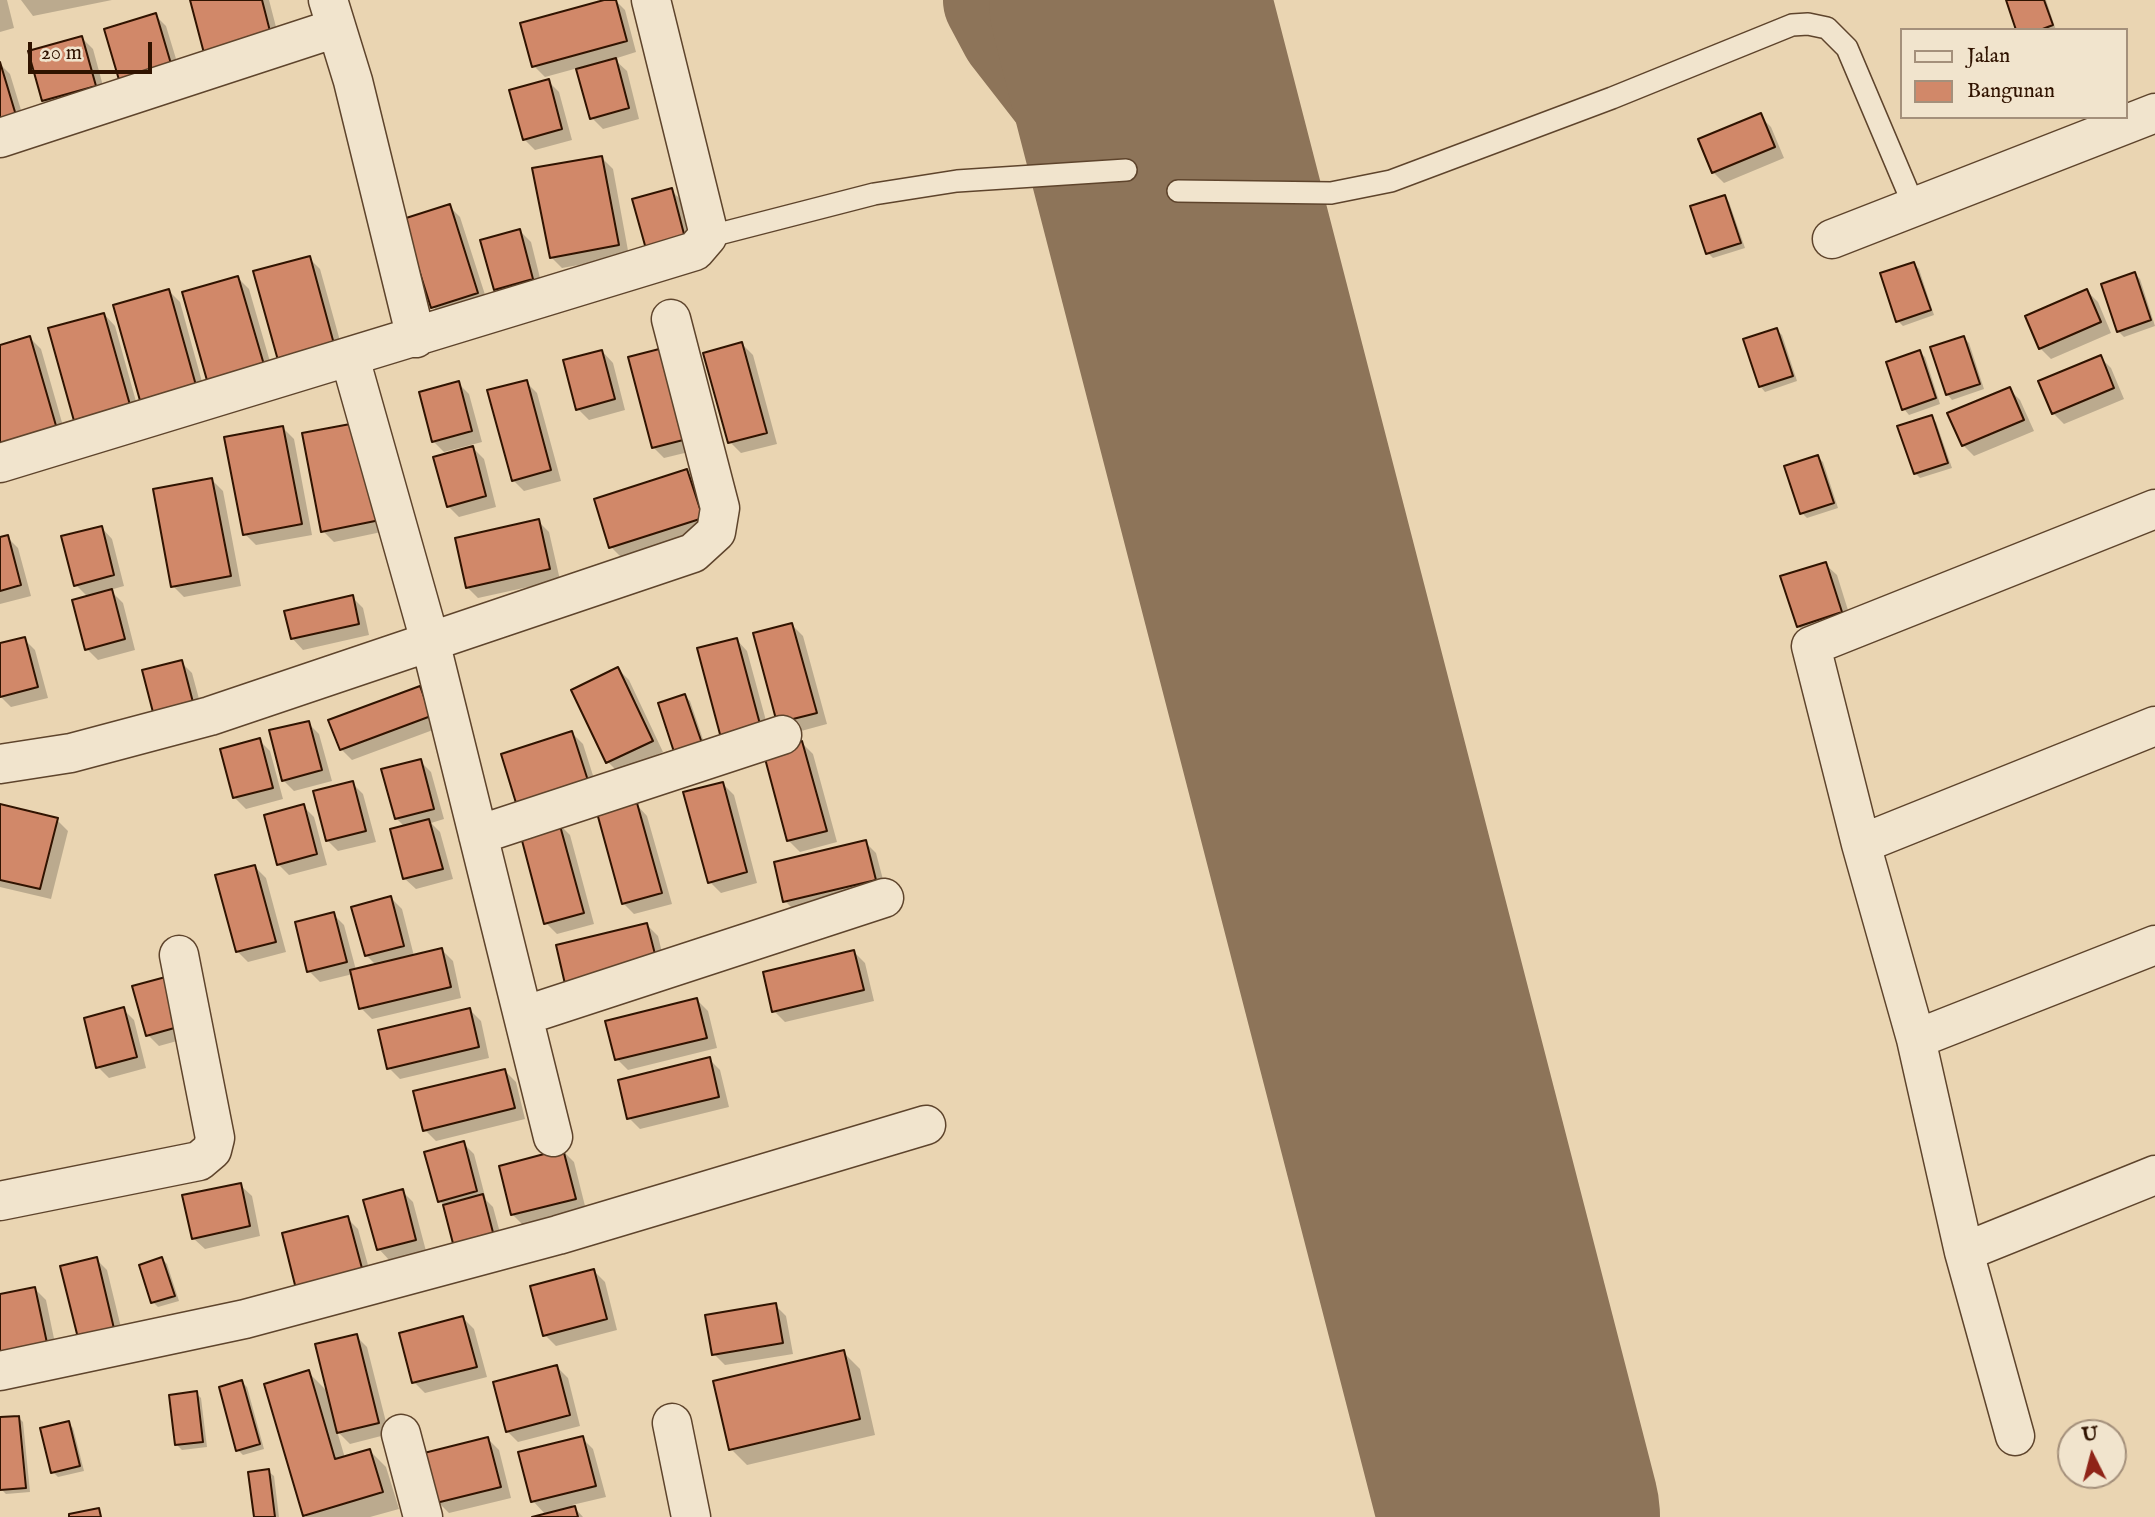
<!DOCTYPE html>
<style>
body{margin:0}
#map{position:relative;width:2155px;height:1517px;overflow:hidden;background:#ead5b2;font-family:"IM FELL English",serif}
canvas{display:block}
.legend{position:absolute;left:1900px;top:28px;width:228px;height:91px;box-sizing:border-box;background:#f1e4cd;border:2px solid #a4907b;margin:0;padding:9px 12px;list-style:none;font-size:21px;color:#301300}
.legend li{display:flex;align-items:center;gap:14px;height:35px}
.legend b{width:35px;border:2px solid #a4907b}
.north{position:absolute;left:2057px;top:1419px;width:70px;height:70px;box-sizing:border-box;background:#f1e4cd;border:2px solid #a4907b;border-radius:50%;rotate:354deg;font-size:19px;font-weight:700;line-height:28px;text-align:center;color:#301300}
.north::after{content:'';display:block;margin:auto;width:24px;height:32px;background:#8f2418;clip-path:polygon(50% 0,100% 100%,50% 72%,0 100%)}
.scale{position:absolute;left:28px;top:42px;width:124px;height:32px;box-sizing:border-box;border:4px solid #301300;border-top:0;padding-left:9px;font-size:21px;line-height:24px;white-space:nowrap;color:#301300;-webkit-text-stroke:5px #f1e4cd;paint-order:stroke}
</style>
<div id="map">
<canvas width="2155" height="1517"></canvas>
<ul class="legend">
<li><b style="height:9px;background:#f1e4cd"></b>Jalan</li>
<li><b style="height:19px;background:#d18869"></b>Bangunan</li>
</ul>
<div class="north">U</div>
<div class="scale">20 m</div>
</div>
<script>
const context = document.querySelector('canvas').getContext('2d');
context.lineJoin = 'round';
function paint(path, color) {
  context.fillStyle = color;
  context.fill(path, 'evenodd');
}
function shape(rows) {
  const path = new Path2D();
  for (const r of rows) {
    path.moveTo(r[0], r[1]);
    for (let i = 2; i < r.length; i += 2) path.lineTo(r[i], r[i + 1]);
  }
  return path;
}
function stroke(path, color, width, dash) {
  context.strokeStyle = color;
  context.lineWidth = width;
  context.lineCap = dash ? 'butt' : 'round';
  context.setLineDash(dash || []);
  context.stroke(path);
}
paint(shape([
 [0,0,7,0,14,28,0,32],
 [21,0,112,0,33,16],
 [192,0,269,0,282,50],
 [610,0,615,0,625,10,636,52,614,59,627,71,639,119,603,129,592,118,578,68,545,77,534,66],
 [2008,0,2046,0,2056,30,2018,30],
 [155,15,166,26,184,85,124,89],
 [82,38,93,49,106,97,54,111,43,100],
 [0,64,10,74,28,133,0,142],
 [548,81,559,92,572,140,535,150,524,139],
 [1760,116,1771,127,1784,158,1724,183,1713,172],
 [602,158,613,169,629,256,562,268,551,257],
 [671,190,682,201,695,249,658,259],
 [1724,197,1729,202,1745,248,1713,258,1708,253],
 [449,206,460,217,488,304,444,318,433,307],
 [520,231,531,242,543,290,506,300,495,289],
 [309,258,320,269,347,366,294,381],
 [1914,264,1919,269,1934,315,1903,326,1898,321],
 [2135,274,2140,279,2155,326,2124,337,2118,331],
 [238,278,249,289,277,386,212,390],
 [169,291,180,302,207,400,154,414],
 [2087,291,2098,302,2111,333,2051,359,2040,348],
 [104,314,115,326,142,423,89,438],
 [1777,330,1782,335,1797,381,1765,392,1760,386],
 [30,338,41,349,69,447,0,437,0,347],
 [1964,338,1969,343,1984,389,1952,400,1947,394],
 [742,344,753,355,777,444,741,453,730,442],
 [602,351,613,363,625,410,589,420,578,409],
 [1920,352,1925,357,1940,404,1909,415,1904,409,1888,363],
 [2100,357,2111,368,2124,399,2064,424,2053,413],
 [630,359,701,449,664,458,653,447],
 [526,382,537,393,561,481,524,491,513,480],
 [458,383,469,394,482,442,444,452,433,441],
 [2009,389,2020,400,2034,431,1974,456,1963,445],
 [1931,417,1936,422,1952,468,1920,478,1915,473],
 [283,428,294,439,312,535,256,545,245,534],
 [304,434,391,530,334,542,323,531],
 [473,448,484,459,496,507,459,517,448,506],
 [1818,457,1823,462,1838,508,1807,518,1802,513],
 [686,471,697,482,713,529,622,558,611,547,596,500],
 [212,480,223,491,241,586,184,597,173,586],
 [538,521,549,532,560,580,478,598,467,587],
 [101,527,112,539,124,586,110,590,123,603,135,650,98,660,87,649,89,598,76,585],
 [7,537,18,548,31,596,0,604,0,539],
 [1825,564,1837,575,1852,623,1809,637,1798,626],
 [352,597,363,608,369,635,303,650,292,638],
 [792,625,803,636,827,724,790,734],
 [24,639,35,650,48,698,11,707,0,696,0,645],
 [736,639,747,651,771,739,734,748],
 [181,662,192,673,205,721,168,730],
 [618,669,629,680,663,752,619,773,608,762],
 [420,688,431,699,441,727,352,760,341,749],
 [685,696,690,701,708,754,683,762],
 [308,723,319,734,332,781,294,791,283,780],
 [572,733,583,744,602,804,533,826],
 [259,740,270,751,283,799,246,809,235,798,222,750],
 [802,743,813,754,837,842,800,852,789,841],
 [420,761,431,772,444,819,431,823,440,832,453,879,416,889,404,878,405,827,396,818],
 [352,783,363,794,376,842,338,851,327,840],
 [723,784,734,795,757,883,721,893,710,882],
 [636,804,647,816,672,904,634,914,623,903],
 [0,806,57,820,68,831,51,899,0,887],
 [303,806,314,817,327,865,289,875,278,864],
 [559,824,570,835,594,924,557,934,546,923],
 [865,842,876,853,886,891,796,912,785,901],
 [255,867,266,878,286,952,248,962,237,951],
 [391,898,402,909,414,956,442,950,453,961,461,998,372,1019,361,1008,353,974,320,982,309,971,333,914,344,925,356,970,376,965,367,956],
 [647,925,658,936,667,973,558,946],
 [854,952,865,963,874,1001,785,1022,774,1011],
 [135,987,195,1036,159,1046,148,1035],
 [697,1000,708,1011,717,1048,628,1070,617,1059],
 [123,1009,134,1020,146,1068,109,1078,98,1067],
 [470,1010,481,1021,489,1058,400,1079,389,1068],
 [709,1059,720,1070,729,1107,640,1129,629,1118],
 [505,1071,516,1082,525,1119,436,1141,425,1130],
 [463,1143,474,1154,486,1200,493,1207,506,1255,439,1201],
 [563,1151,574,1162,586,1210,524,1226,513,1215,501,1167],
 [240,1185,252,1196,260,1236,205,1249,193,1238],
 [402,1191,413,1202,426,1251,390,1261,379,1249],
 [347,1218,358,1229,373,1283,298,1288],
 [96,1259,107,1270,126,1348,93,1356],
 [162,1259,167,1264,179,1301,158,1307,153,1302],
 [594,1271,605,1282,617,1330,556,1346,545,1335],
 [35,1289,46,1300,57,1353,0,1296],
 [775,1305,786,1316,793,1354,725,1365,714,1354],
 [463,1318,474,1329,487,1377,425,1393,414,1382],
 [356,1336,367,1347,389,1434,350,1444,337,1431,345,1458,370,1451,386,1467,399,1509,370,1517,306,1517,308,1372,329,1393],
 [843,1352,860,1369,875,1435,747,1465,731,1449],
 [557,1367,568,1378,580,1426,518,1442,507,1431],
 [242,1382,247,1387,264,1449,243,1455,238,1450],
 [196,1393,201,1398,207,1447,182,1450,177,1445],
 [18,1417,23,1422,30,1492,6,1494,1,1489,0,1477,0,1419],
 [68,1423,73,1428,84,1471,58,1477,53,1472],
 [582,1438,593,1449,606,1497,572,1505,583,1517,539,1517,546,1515,533,1501],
 [488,1439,499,1450,511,1498,449,1513,438,1502],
 [268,1471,274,1476,279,1517,256,1517]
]), '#0003');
stroke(shape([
 [999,0,1015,30,1197,264]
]), '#8d7459', 112);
stroke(shape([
 [1129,0,1520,1517]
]), '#8d7459', 280);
const building = shape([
 [190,0,262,0,272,39,205,57,190,0],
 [604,0,616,0,627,41,532,67,520,23,604,0],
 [2006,0,2044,0,2053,25,2040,30,2016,30,2006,0],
 [156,13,174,74,122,90,104,29,156,13],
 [82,36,96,86,42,101,28,51,82,36],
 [616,58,629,108,590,119,576,69,616,58],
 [0,62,18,122,0,128,0,62],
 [549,79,562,129,523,140,509,90,549,79],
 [1761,113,1775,147,1712,173,1698,139,1761,113],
 [602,156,619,245,550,258,532,168,602,156],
 [672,188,685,238,646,249,632,199,672,188],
 [1725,195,1741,243,1706,254,1690,206,1725,195],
 [450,204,478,293,431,308,403,219,450,204],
 [520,229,533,279,494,290,480,240,520,229],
 [310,256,337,355,281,371,253,271,310,256],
 [1914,262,1931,310,1896,322,1880,273,1914,262],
 [2135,272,2151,320,2117,332,2101,284,2135,272],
 [238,276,267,375,210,391,182,292,238,276],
 [169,289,197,389,141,404,113,305,169,289],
 [2087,289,2101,322,2039,349,2025,316,2087,289],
 [104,313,132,412,76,428,48,328,104,313],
 [1777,328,1793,376,1759,387,1743,339,1777,328],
 [30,336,59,436,0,443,0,345,30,336],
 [1964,336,1980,384,1946,395,1930,347,1964,336],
 [742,342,767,433,728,443,703,353,742,342],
 [667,347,691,438,652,448,628,357,667,347],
 [602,350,615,399,576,410,563,360,602,350],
 [1920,350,1936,398,1902,410,1886,362,1920,350],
 [2101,355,2114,388,2052,414,2038,381,2101,355],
 [527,380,551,470,512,481,487,390,527,380],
 [459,381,472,431,432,442,419,392,459,381],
 [2010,387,2024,420,1962,446,1947,413,2010,387],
 [1932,415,1948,463,1914,474,1897,426,1932,415],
 [361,422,380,520,321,532,302,433,361,422],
 [283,426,302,524,243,535,224,437,283,426],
 [473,446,486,496,447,507,433,457,473,446],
 [1818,455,1834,503,1800,514,1784,466,1818,455],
 [687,469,703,518,609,548,594,499,687,469],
 [212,478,231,576,171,587,153,489,212,478],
 [539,519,550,569,466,588,455,538,539,519],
 [102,526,114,575,74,586,61,536,102,526],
 [8,535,21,585,0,591,0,537,8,535],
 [1826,562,1842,612,1797,627,1780,576,1826,562],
 [112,589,125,639,85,650,72,600,112,589],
 [353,595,359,624,291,639,284,611,353,595],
 [792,623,817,713,777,723,753,633,792,623],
 [25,637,38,687,0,697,0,643,25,637],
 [737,638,761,728,721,738,697,648,737,638],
 [182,660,195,710,155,720,142,670,182,660],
 [618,667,653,741,606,763,571,690,618,667],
 [420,686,431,716,340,750,328,720,420,686],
 [685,694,704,749,676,758,658,703,685,694],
 [309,721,322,770,282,781,269,730,309,721],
 [572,731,592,793,520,816,501,754,572,731],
 [260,738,273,788,233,798,220,749,260,738],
 [802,741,827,831,787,841,763,751,802,741],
 [421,759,434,809,395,819,381,769,421,759],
 [353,781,366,831,326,841,313,791,353,781],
 [723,782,747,872,708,883,683,792,723,782],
 [637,803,662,893,622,904,597,813,637,803],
 [0,804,58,818,40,889,0,880,0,804],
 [304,804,317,854,277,865,264,815,304,804],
 [429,819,443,869,403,879,390,829,429,819],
 [559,822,584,913,544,924,520,833,559,822],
 [866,840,876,880,783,902,774,862,866,840],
 [255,865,276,942,236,952,215,875,255,865],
 [391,896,404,946,365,956,351,907,391,896],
 [334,912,347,962,307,972,295,922,334,912],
 [647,923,657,962,565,984,556,945,647,923],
 [442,948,451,987,359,1009,350,970,442,948],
 [854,950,864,990,772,1012,763,972,854,950],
 [173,975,185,1025,146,1036,132,986,173,975],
 [697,998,707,1038,615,1060,605,1021,697,998],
 [124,1007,137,1057,96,1068,84,1018,124,1007],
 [470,1008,479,1047,387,1069,378,1030,470,1008],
 [710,1057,719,1097,627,1119,618,1080,710,1057],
 [505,1069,515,1108,423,1131,413,1091,505,1069],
 [464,1141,477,1191,438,1202,424,1152,464,1141],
 [563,1149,576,1199,511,1215,499,1166,563,1149],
 [241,1183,250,1226,192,1239,182,1195,241,1183],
 [403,1189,416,1240,377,1250,363,1200,403,1189],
 [483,1194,496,1244,456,1255,443,1205,483,1194],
 [348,1216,363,1272,296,1289,282,1233,348,1216],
 [97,1257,116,1337,80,1346,60,1266,97,1257],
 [162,1257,175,1296,151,1303,139,1265,162,1257],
 [594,1269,607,1319,543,1336,530,1286,594,1269],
 [35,1287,47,1343,0,1352,0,1294,35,1287],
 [776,1303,783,1343,712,1355,705,1315,776,1303],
 [463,1316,477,1367,412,1383,399,1333,463,1316],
 [357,1334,379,1423,337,1433,315,1344,357,1334],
 [844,1350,860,1419,729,1450,713,1381,844,1350],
 [557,1365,570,1415,506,1432,493,1382,557,1365],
 [309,1370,335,1459,370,1449,383,1492,303,1516,264,1384,309,1370],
 [242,1380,260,1444,236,1451,219,1387,242,1380],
 [197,1391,203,1442,175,1445,169,1395,197,1391],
 [19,1416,26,1488,0,1490,0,1417,19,1416],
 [69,1421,80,1466,51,1473,40,1428,69,1421],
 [583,1436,596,1486,531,1502,518,1452,583,1436],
 [488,1437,501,1487,436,1503,424,1453,488,1437],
 [269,1469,275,1517,254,1517,248,1472,269,1469],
 [575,1506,578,1517,532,1517,575,1506],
 [99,1508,101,1517,69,1517,69,1514,99,1508]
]);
paint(building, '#d18869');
stroke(building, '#301300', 2);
const lane = shape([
 [1178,191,1331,193,1391,181,1612,98,1792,25,1808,24,1827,28,1847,48,1914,206],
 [707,237,874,194,957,181,1126,170]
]);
const street = shape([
 [328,0,353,81,416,338],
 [0,138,336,28],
 [1832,239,2155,113],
 [350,358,430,641,553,1137],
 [0,463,695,251,707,237,707,227,651,0],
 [0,764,71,753,210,716,693,553,716,532,720,508,671,319],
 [478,835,782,735],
 [1861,844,2155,726],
 [523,1016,884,898],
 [1916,1039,2155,945],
 [0,1201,199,1161,212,1150,215,1138,179,955],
 [1964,1252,2155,1175],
 [0,1371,245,1319,558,1235,926,1125],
 [672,1423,691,1517],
 [401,1434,423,1517],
 [2015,1436,1964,1252,1916,1039,1861,844,1811,646,2155,509]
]);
stroke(lane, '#5e442c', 24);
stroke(street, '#5e442c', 41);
stroke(lane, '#f1e4cd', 21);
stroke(street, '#f1e4cd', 38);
</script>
